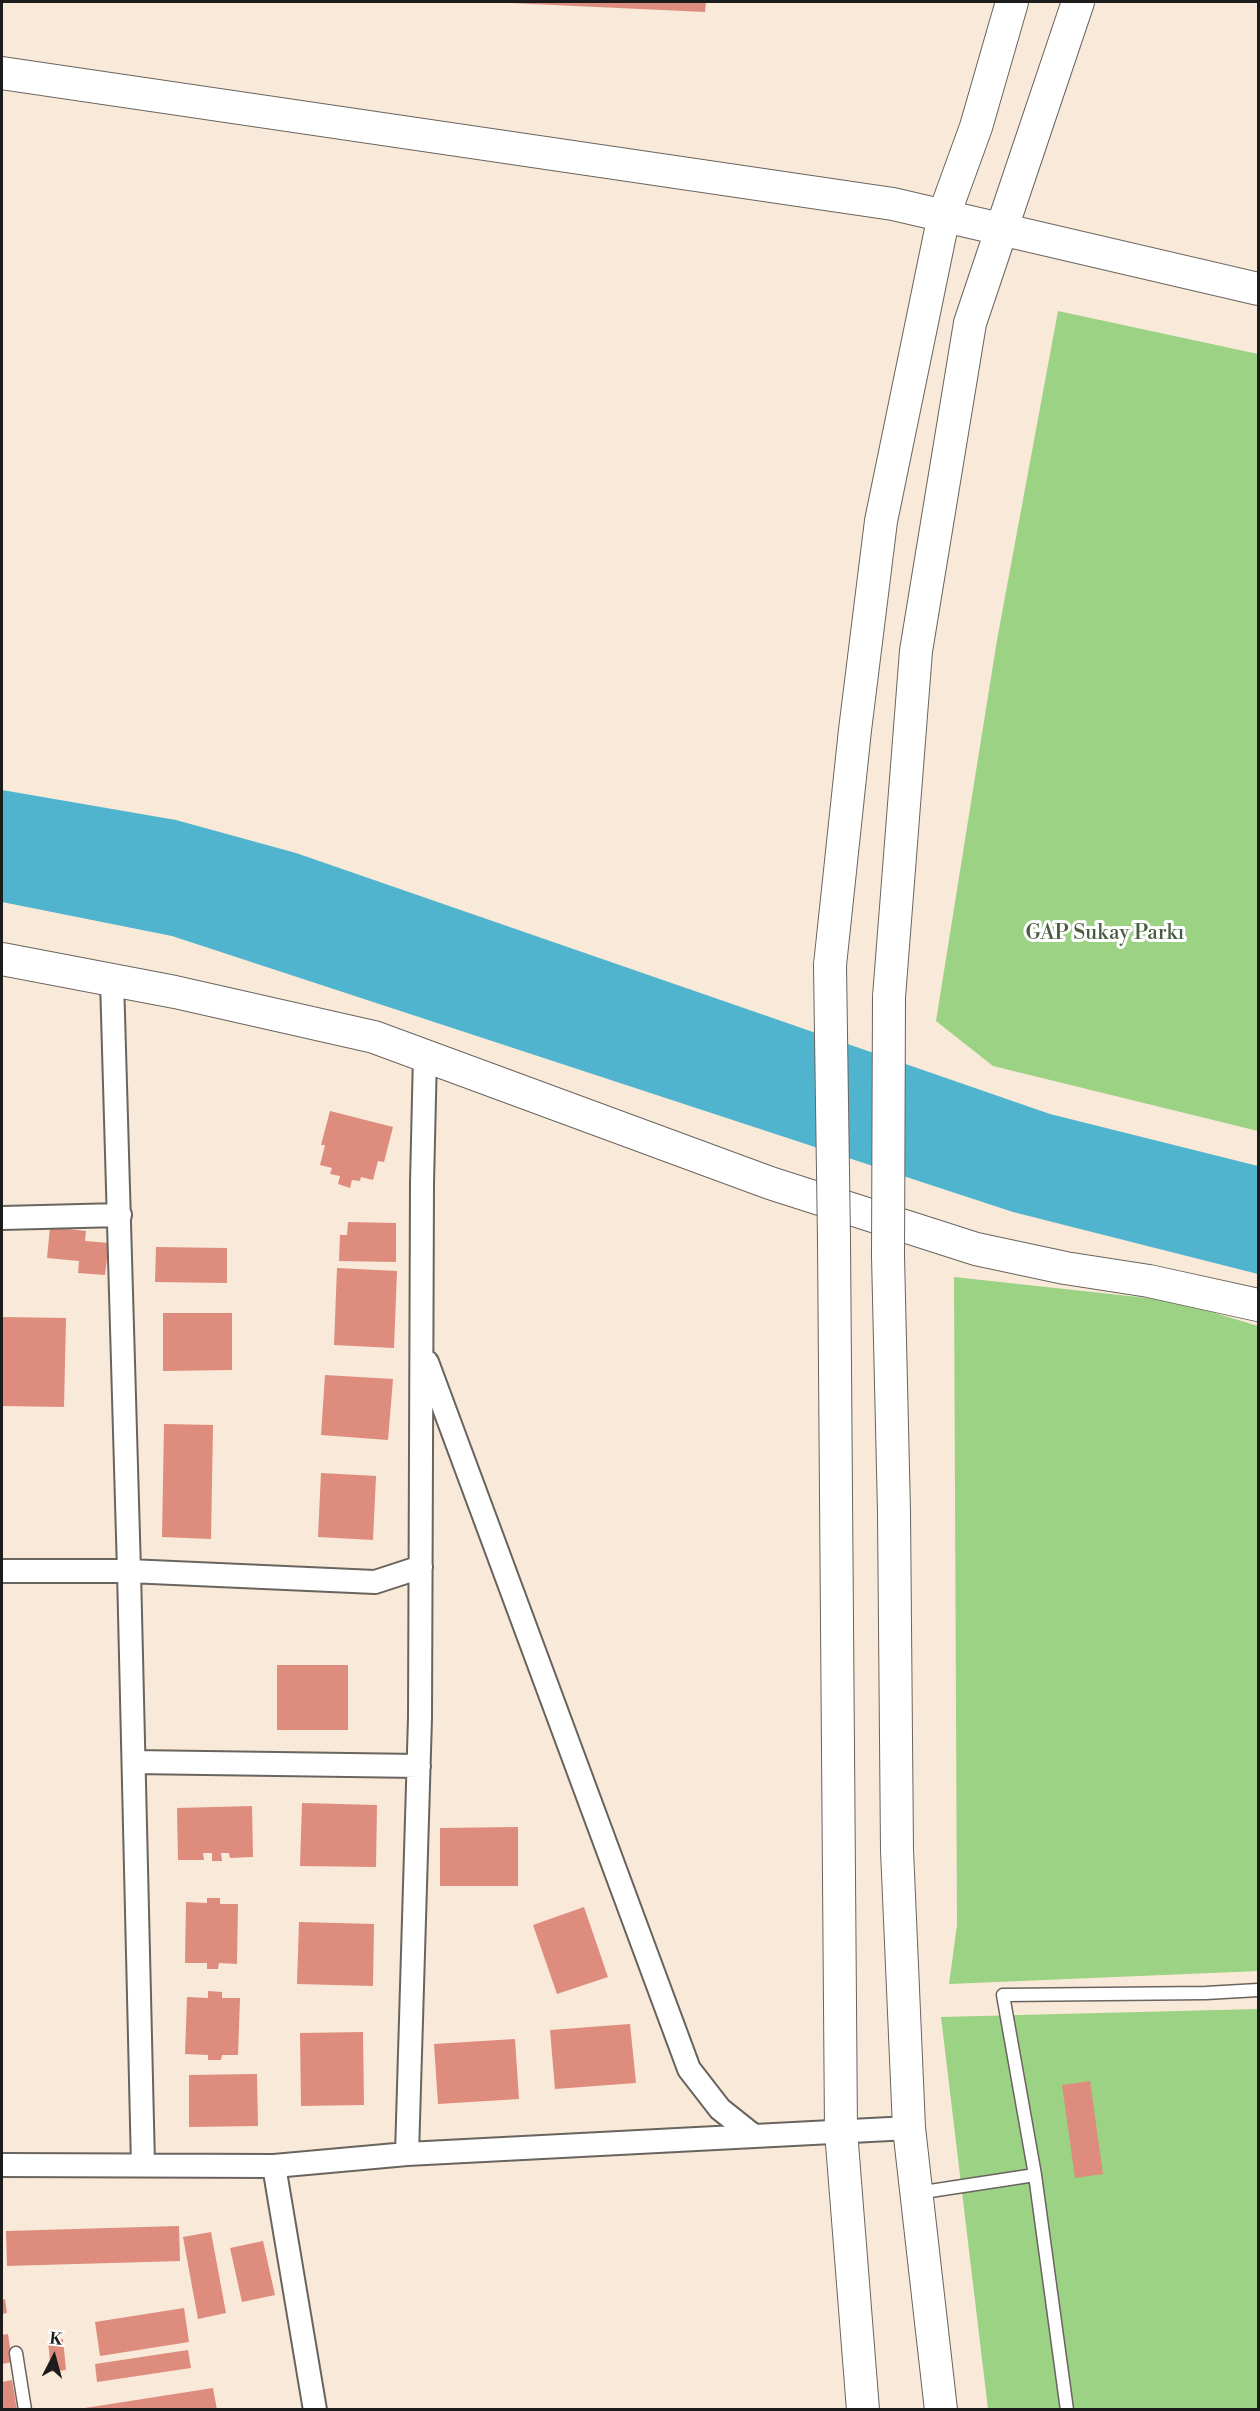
<!DOCTYPE html>
<meta charset="utf-8">
<style>
body{margin:0}
#map{position:relative;width:1260px;height:2411px;overflow:hidden;background:#f9e9d8;font-family:"Libre Bodoni",serif}
canvas{display:block}
.frame{position:absolute;inset:0;border:3px solid #1c1c1c;pointer-events:none}
.north{position:absolute;left:24px;top:2327px;width:60px;height:60px;-webkit-text-stroke:4px #fff;paint-order:stroke;rotate:6deg;font-size:16px;font-weight:700;line-height:24px;text-align:center;color:#1c1c1c}
.north::after{content:'';display:block;margin:auto;width:21px;height:27px;background:#1c1c1c;clip-path:polygon(50% 0,100% 100%,50% 72%,0 100%)}
</style>
<div id="map">
<canvas width="1260" height="2411"></canvas>
<div class="frame"></div>
<div class="north">K</div>
</div>
<script>
const context = document.querySelector('canvas').getContext('2d');
context.lineJoin = 'round';
function paint(path, color) {
  context.fillStyle = color;
  context.fill(path, 'evenodd');
}
function shape(rows) {
  const path = new Path2D();
  for (const r of rows) {
    path.moveTo(r[0], r[1]);
    for (let i = 2; i < r.length; i += 2) path.lineTo(r[i], r[i + 1]);
  }
  return path;
}
function stroke(path, color, width, dash) {
  context.strokeStyle = color;
  context.lineWidth = width;
  context.lineCap = dash ? 'butt' : 'round';
  context.setLineDash(dash || []);
  context.stroke(path);
}
function label(font, color, halo, rows, align = 'center') {
  context.font = font + ' "Libre Bodoni",serif';
  context.lineWidth = 6;
  context.setLineDash([]);
  context.textBaseline = 'middle';
  context.strokeStyle = halo;
  context.fillStyle = color;
  for (const [text, x, y, turn = 0] of rows) {
    context.save();
    context.translate(x, y);
    context.rotate((+turn || 0) * Math.PI / 180);
    context.textAlign = isNaN(turn) ? turn : align;
    if (halo) context.strokeText(text, 0, 0);
    context.fillText(text, 0, 0);
    context.restore();
  }
}
paint(shape([
 [1058,311,1258,354,1258,1131,993,1066,936,1021,997,640],
 [954,1277,1175,1301,1258,1326,1258,1971,949,1984,957,1925],
 [1258,2009,1258,2409,988,2409,941,2017]
]), '#9bd284');
paint(shape([
 [2,790,176,820,296,853,1050,1114,1258,1166,1258,1274,1013,1212,172,936,2,902]
]), '#50b4cf');
paint(shape([
 [510,2,706,2,705,12,510,3],
 [330,1111,393,1127,384,1162,378,1161,373,1180,361,1177,360,1181,352,1180,350,1188,338,1184,340,1176,330,1174,332,1168,320,1165,325,1145,321,1145],
 [348,1222,396,1223,396,1262,339,1261,340,1235,347,1235],
 [50,1227,86,1231,85,1241,109,1243,105,1275,78,1273,79,1261,47,1258],
 [156,1247,227,1248,227,1283,155,1282],
 [337,1268,397,1271,394,1348,334,1345],
 [163,1313,232,1313,232,1370,163,1371],
 [2,1317,66,1318,64,1407,2,1406],
 [325,1375,393,1379,388,1440,321,1435],
 [164,1424,213,1425,211,1539,162,1537],
 [321,1473,376,1476,373,1540,318,1537],
 [277,1665,348,1665,348,1730,277,1730],
 [302,1803,377,1805,376,1867,300,1866],
 [252,1806,253,1857,230,1858,229,1853,221,1853,222,1861,212,1861,212,1853,203,1853,204,1860,178,1860,177,1808],
 [518,1827,518,1886,440,1886,440,1828],
 [207,1898,220,1898,220,1904,238,1904,237,1964,219,1963,218,1969,207,1969,207,1963,185,1963,186,1902,207,1903],
 [584,1907,608,1977,557,1994,533,1925],
 [299,1922,374,1924,373,1986,297,1984],
 [208,1991,222,1992,222,1998,240,1998,238,2055,222,2055,221,2060,208,2060,208,2055,185,2054,187,1997,208,1998],
 [630,2024,636,2083,555,2089,550,2030],
 [363,2032,364,2105,301,2106,300,2033],
 [515,2039,519,2099,438,2104,434,2044],
 [257,2074,258,2126,189,2127,189,2075],
 [1090,2081,1103,2174,1075,2178,1062,2085],
 [179,2226,180,2261,7,2266,6,2231],
 [211,2232,226,2313,198,2319,183,2237],
 [263,2241,275,2295,242,2302,230,2248],
 [5,2299,7,2313,2,2314,2,2300],
 [184,2308,189,2342,100,2356,95,2322],
 [8,2334,12,2362,2,2364,2,2335],
 [63,2339,66,2370,51,2372,48,2341],
 [188,2350,191,2368,97,2382,95,2364],
 [12,2380,17,2410,2,2410,2,2382],
 [213,2388,217,2410,85,2410,85,2408]
]), '#de8c7d');
const lane = shape([
 [917,2193,1035,2175],
 [16,2353,25,2410],
 [1067,2410,1035,2175,1003,1995,1206,1993,1258,1990]
]);
const street = shape([
 [112,980,129,1571,143,2165],
 [2,1218,120,1215],
 [427,1362,689,2069,720,2109,754,2136],
 [2,1571,129,1571,375,1582,421,1567],
 [134,1762,419,1766],
 [407,2154,420,1718,422,1183,425,1055],
 [2,2165,274,2166,407,2154,909,2128],
 [274,2166,315,2410]
]);
const secondary = shape([
 [2,73,893,204,1258,289],
 [2,959,175,992,374,1037,770,1183,976,1249,1065,1268,1149,1281,1258,1305],
 [830,965,855,730,881,521,944,215,976,127,1012,2],
 [889,997,916,651,970,323,1078,2],
 [834,1241,841,2131,863,2410],
 [888,1256,894,1512,897,1850,909,2128,941,2410]
]);
stroke(lane, '#69645e', 15);
stroke(street, '#69645e', 26);
stroke(secondary, '#69645e', 34);
stroke(lane, '#fff', 12);
stroke(street, '#fff', 22);
stroke(secondary, '#fff', 32);
const secondaryBridge = shape([
 [830,965,834,1241],
 [888,1256,889,997]
]);
stroke(secondaryBridge, '#69645e', 34, []);
stroke(secondaryBridge, '#fff', 32);
label('21px', '#485c40', '#fff', [
 ["GAP Sukay Parkı",1105,934]
]);
</script>
